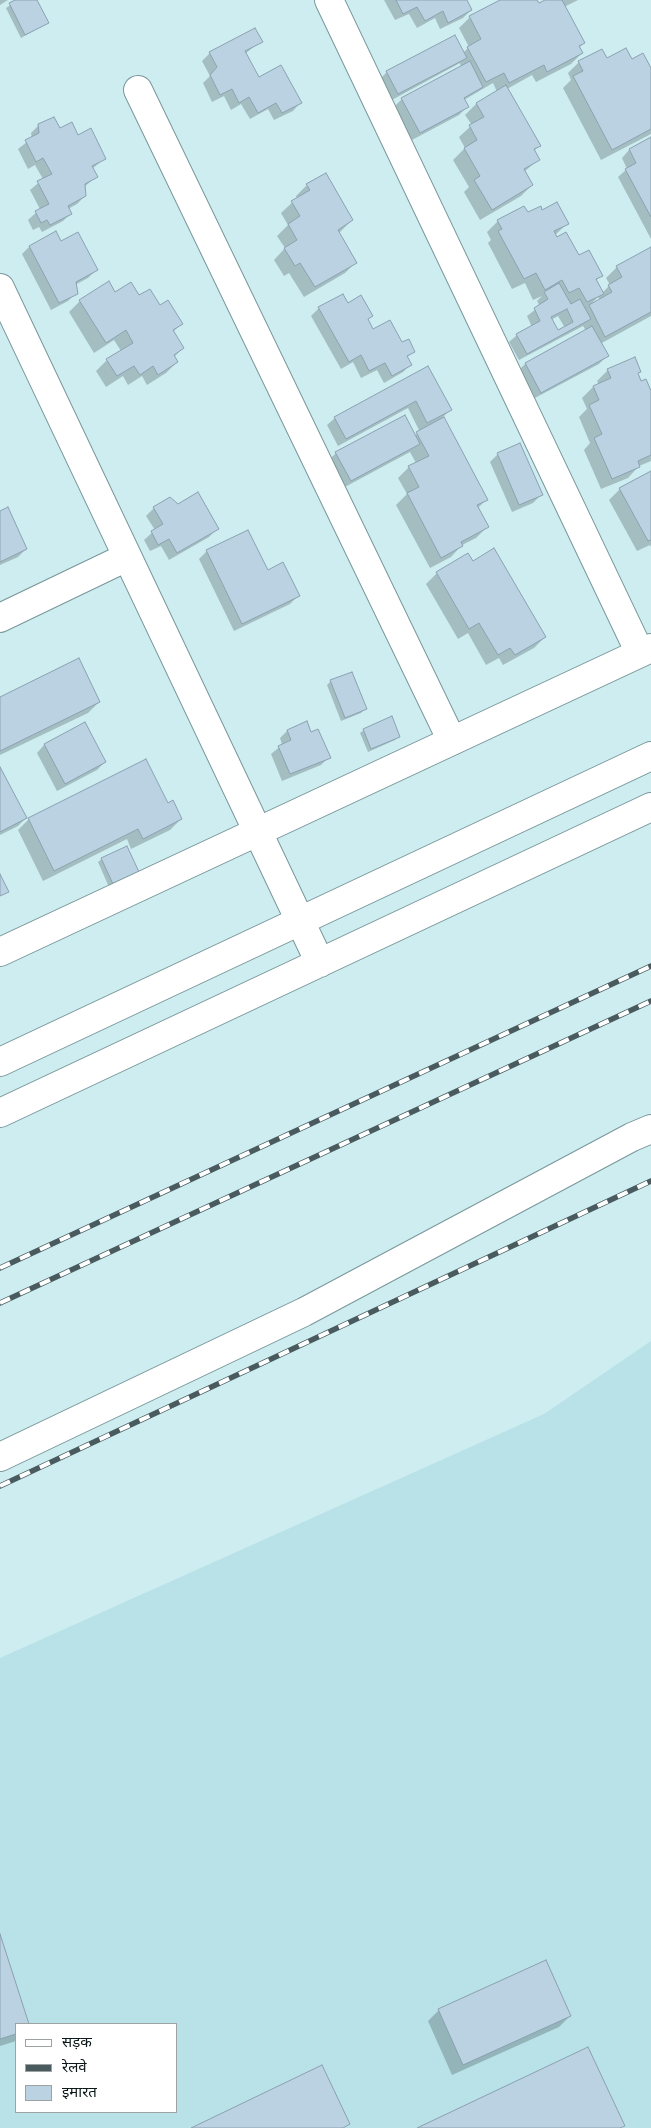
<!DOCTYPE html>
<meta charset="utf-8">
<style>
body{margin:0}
#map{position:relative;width:651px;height:2128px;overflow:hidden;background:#cdedf1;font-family:"Work Sans","Noto Sans Devanagari",sans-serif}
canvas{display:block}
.legend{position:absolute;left:15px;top:2023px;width:162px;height:90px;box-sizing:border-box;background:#fff;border:1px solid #9da2a3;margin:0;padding:6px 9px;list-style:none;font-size:15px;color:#0b1719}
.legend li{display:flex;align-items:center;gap:10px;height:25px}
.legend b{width:25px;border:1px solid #9da2a3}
</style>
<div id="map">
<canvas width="651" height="2128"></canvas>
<ul class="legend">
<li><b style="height:6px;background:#fff"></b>सड़क</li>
<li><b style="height:6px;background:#495b5e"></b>रेलवे</li>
<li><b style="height:14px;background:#bad2e2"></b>इमारत</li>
</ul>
</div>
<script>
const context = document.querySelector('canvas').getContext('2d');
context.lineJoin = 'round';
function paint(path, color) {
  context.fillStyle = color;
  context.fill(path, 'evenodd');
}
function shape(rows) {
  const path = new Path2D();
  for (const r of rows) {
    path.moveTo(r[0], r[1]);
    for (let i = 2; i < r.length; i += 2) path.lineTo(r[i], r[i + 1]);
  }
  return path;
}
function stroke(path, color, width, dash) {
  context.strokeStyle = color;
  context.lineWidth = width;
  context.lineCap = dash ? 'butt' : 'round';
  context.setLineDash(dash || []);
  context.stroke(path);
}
paint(shape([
 [651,1341,651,2128,0,2128,0,1658,544,1414],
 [16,2024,176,2024,176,2112,16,2112]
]), '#b8e2e7');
paint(shape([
 [0,0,8,0,0,5],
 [18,0,35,0,47,23,21,38,6,8],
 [384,0,466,0,471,10,463,18,440,29,435,18,417,28,409,14,395,20],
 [503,0,536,0,538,5,547,0,578,0,564,7,584,43,579,48,582,53,571,64,536,82,532,75,507,89,540,145,534,151,539,159,524,172,532,185,521,196,480,220,464,192,469,187,453,160,465,148,459,137,472,125,465,115,476,104,497,92,493,83,464,100,467,107,459,115,412,140,394,107,402,99,461,67,460,63,390,101,379,80,387,72,463,53,469,47,459,28,470,17],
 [261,41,245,54,259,79,300,103,293,111,274,120,268,109,250,119,241,104,231,110,224,96,212,102,203,83,210,76,202,61,210,53],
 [606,60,632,60,651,71,651,134,601,160,563,88,571,80,568,73,579,62],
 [39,125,59,130,78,136,104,159,92,169,96,177,84,187,85,196,77,204,68,209,70,214,63,221,42,232,39,227,33,230,28,220,40,209,30,190,43,179,35,165,28,169,18,149,32,138,31,133],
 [651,138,651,239,618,177,627,169,622,158,629,150],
 [307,185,352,220,339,233,356,262,345,273,304,297,289,273,284,276,274,260,285,248,277,236,288,225,281,213,297,198,296,196],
 [542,211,567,224,555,235,601,275,596,281,602,293,610,285,606,278,617,267,651,248,651,316,600,344,607,356,599,364,533,399,518,371,525,364,586,331,583,326,519,360,509,342,517,335,532,327,527,316,540,306,537,301,542,296,533,300,525,283,512,289,488,243,491,240,487,232,498,221],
 [598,297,600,300,591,304],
 [558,316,565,328,557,332,551,320],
 [60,243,96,270,88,278,75,285,76,293,68,301,51,310,22,254,29,247],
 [115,294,139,297,160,307,181,324,173,332,183,348,174,357,177,362,166,373,147,385,142,376,128,385,123,376,106,387,96,371,107,360,121,351,114,340,94,353,69,312,80,301],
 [347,304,371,316,367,320,372,330,402,344,413,351,407,358,410,365,403,372,384,383,377,370,361,378,353,362,341,369,311,316,319,308],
 [428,368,450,410,443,417,486,500,478,508,487,527,476,538,462,545,451,557,430,568,396,505,407,494,398,478,409,467,416,463,410,452,343,488,328,461,336,453,414,436,420,432,408,408,338,446,327,425,335,418],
 [608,370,640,371,637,374,640,382,651,394,651,461,639,466,628,478,601,489,584,450,590,443,579,417,587,409,582,398,593,387,599,385,597,381],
 [498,454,541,495,533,503,512,512,490,462],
 [651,472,651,547,650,545,637,551,609,500,620,489],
 [177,505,217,529,209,537,169,560,161,546,150,551,144,540,155,530,146,516,154,508],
 [0,512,26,549,18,557,0,565],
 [207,551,267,571,298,596,290,604,234,631,199,559],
 [472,562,545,637,534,648,503,665,499,658,486,665,468,633,458,639,426,584,437,573],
 [331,681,365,709,361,713,341,721,327,685],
 [0,698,99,702,88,713,0,755],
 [84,724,105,762,97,770,57,791,37,753,44,745],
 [364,730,399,736,395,740,368,752,360,733],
 [287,731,310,734,329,757,321,765,282,781,271,754,282,745,280,738],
 [146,761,167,805,181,819,170,830,131,849,127,839,43,881,18,830,29,819],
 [0,769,26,818,18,826,0,835],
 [102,859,137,872,109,887,98,862],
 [0,1937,27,2024,16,2024,16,2041,0,2046],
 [439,2010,570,2016,559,2027,452,2075,428,2021]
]), '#0003');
const building = shape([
 [15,0,37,0,49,23,25,35,9,3,15,0],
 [396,0,467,0,472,10,448,23,443,11,425,21,417,7,403,14,396,0],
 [500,0,537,0,539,3,545,0,562,0,585,43,579,46,583,53,547,72,544,65,509,83,504,73,486,82,467,47,481,39,469,16,500,0],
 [255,28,263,42,245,51,259,77,281,65,302,103,282,113,276,103,258,113,249,97,239,103,232,89,220,95,210,75,217,67,209,52,255,28],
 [455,35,467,58,398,94,386,71,455,35],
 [626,48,632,59,643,53,651,68,651,129,612,150,573,76,583,71,578,61,602,49,607,58,626,48],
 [470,61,483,87,464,98,469,107,420,133,401,98,470,61],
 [506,85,541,146,534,149,540,160,524,169,533,185,492,210,474,180,480,176,464,148,477,140,469,125,484,117,476,103,506,85],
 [54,117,60,128,72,122,78,135,91,128,106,159,92,166,98,177,85,184,86,196,68,206,72,214,50,225,47,220,41,223,35,211,49,204,37,181,52,174,43,158,36,162,25,140,39,133,38,124,54,117],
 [651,137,651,217,625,169,636,163,629,149,651,137],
 [326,173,353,220,338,230,357,263,315,287,300,263,295,266,284,248,297,240,288,224,300,216,291,201,310,190,306,184,326,173],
 [557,202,569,224,554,231,557,237,566,232,579,255,589,250,603,276,596,279,604,294,587,302,579,288,569,293,562,280,545,290,536,273,524,279,498,231,502,229,497,220,524,206,528,212,541,206,542,210,557,202],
 [56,231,61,241,78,232,98,270,76,282,78,294,59,303,29,246,56,231],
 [651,247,651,312,605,337,589,305,612,292,608,285,622,277,616,266,651,247],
 [109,281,115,292,131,282,139,295,150,289,160,305,168,300,183,324,173,330,184,348,174,355,178,362,158,375,153,366,140,375,134,366,117,376,106,359,133,343,126,330,106,343,79,300,109,281],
 [559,283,571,304,580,299,591,319,527,354,516,334,540,321,534,308,548,299,544,292,559,283],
 [567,309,573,322,558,330,551,317,567,309],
 [343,294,348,303,361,295,373,316,368,319,373,329,390,320,402,342,409,339,415,352,407,356,412,365,392,376,385,363,369,371,361,355,349,362,318,307,343,294],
 [592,326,609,356,541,393,525,363,592,326],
 [635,357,641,372,638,373,641,381,646,379,651,391,651,455,638,461,640,467,612,479,594,438,602,434,589,405,599,400,593,386,611,378,607,369,635,357],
 [428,366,452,410,427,423,416,401,346,439,334,417,428,366],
 [405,415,420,444,351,481,335,452,405,415],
 [444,417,488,500,477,505,489,527,461,542,463,546,441,558,407,493,419,487,408,466,429,456,416,432,444,417],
 [520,443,543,495,519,505,497,453,520,443],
 [651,471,651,540,648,541,619,488,651,471],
 [198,492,219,529,177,553,169,539,158,545,151,531,163,524,153,507,170,497,178,504,198,492],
 [8,507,27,549,0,562,0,511,8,507],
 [248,530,268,570,283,562,300,596,242,624,206,550,248,530],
 [494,548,546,637,515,655,510,648,498,655,479,623,469,629,436,572,468,553,473,561,494,548],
 [79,658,100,702,0,751,0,697,79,658],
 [352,672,367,709,345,718,330,680,352,672],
 [392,716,400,737,371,749,363,729,392,716],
 [307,721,311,732,318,729,331,758,290,774,278,746,291,740,287,730,307,721],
 [85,722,106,762,65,784,44,744,85,722],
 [146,759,168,803,173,800,182,819,143,839,138,829,54,871,28,818,146,759],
 [0,767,27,818,0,832,0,767],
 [127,846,139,872,113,884,101,858,127,846],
 [0,874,9,892,0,896,0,874],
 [0,1934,29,2024,16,2024,16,2034,0,2039,0,1934],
 [546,1960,571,2016,463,2065,438,2009,546,1960],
 [588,2047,625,2126,620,2128,417,2128,588,2047],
 [322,2065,350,2124,343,2128,191,2128,322,2065]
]);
paint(building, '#bad2e2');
stroke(building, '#8aa1b0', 1);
const street = shape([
 [329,0,640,653],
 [138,90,452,741],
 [0,288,320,963],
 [0,618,127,557],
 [0,952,651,648],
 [0,1062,651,756],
 [0,1113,651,807],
 [0,1457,304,1312,632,1137,651,1129]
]);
stroke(street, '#79979a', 30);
stroke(street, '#fff', 28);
const rail = shape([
 [0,1268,651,966],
 [0,1303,651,1001],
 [0,1486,651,1181]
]);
stroke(rail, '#495b5e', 5.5);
stroke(rail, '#fff', 4, [11]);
</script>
